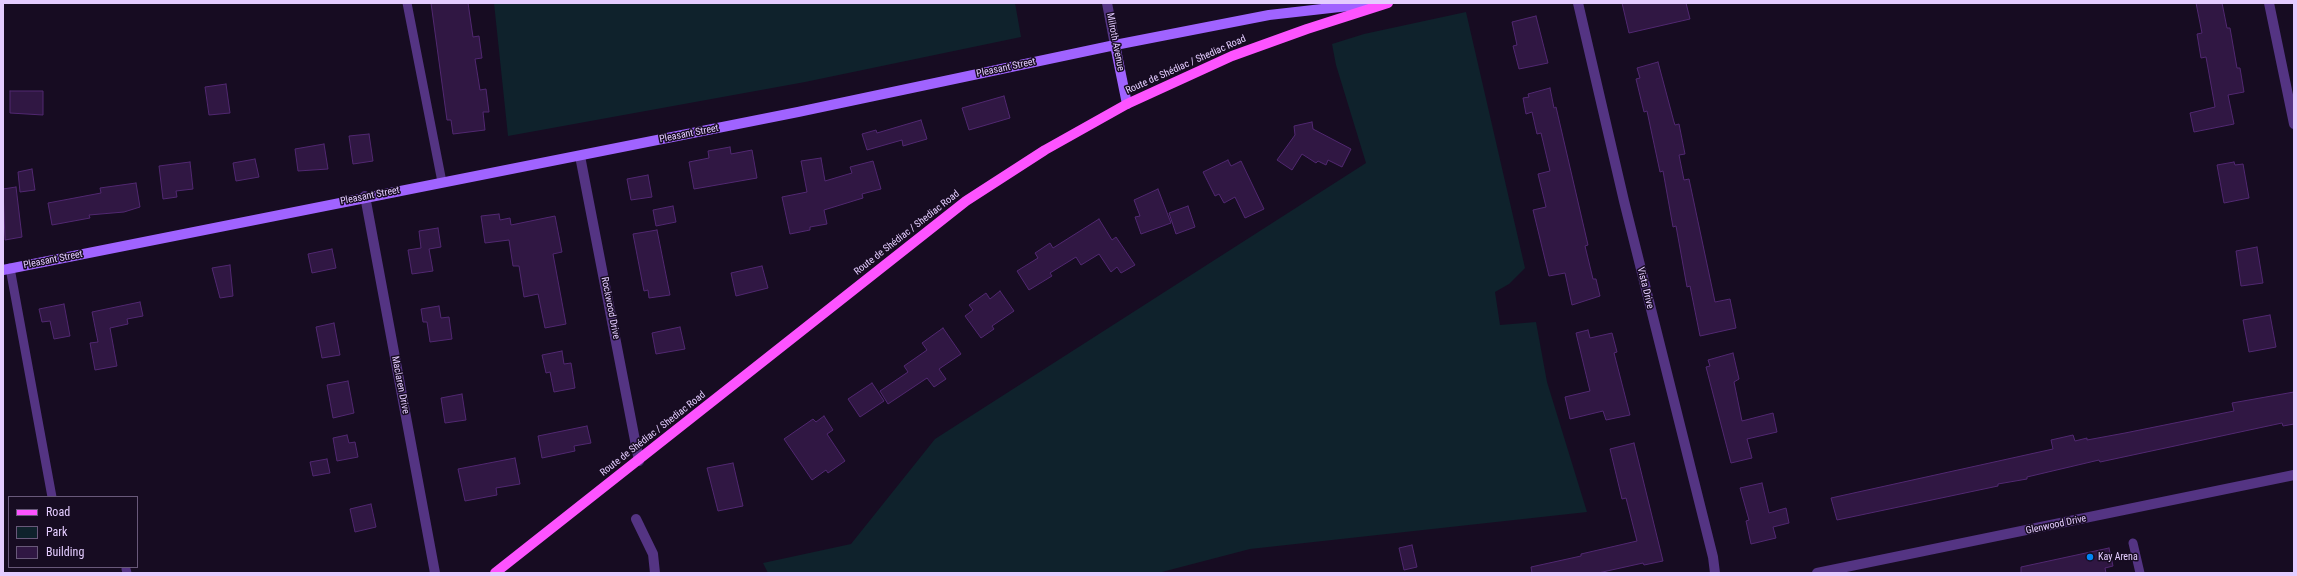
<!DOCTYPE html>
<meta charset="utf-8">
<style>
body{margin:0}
#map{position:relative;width:2297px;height:576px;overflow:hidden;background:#170c22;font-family:"Roboto Condensed",sans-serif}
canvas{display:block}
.frame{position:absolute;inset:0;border:4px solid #e4ccff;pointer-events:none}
.legend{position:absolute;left:8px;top:496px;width:130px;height:72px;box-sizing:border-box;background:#170c22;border:1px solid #69597a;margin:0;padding:5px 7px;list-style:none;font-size:12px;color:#e4ccff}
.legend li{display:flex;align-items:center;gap:8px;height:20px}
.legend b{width:20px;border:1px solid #69597a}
</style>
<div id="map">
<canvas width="2297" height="576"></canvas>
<div class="frame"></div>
<ul class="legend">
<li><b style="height:5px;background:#fd53ff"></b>Road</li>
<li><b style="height:11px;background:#0f222c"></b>Park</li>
<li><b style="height:11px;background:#301743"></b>Building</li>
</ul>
</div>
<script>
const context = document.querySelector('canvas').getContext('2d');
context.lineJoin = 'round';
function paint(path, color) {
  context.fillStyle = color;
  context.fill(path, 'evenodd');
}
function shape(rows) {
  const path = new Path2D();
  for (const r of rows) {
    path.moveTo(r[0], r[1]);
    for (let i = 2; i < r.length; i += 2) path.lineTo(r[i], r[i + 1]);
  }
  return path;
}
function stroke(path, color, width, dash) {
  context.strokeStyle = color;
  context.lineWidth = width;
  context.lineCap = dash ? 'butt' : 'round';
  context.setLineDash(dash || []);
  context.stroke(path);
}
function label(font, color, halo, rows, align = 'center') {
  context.font = font + ' "Roboto Condensed",sans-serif';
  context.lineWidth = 3;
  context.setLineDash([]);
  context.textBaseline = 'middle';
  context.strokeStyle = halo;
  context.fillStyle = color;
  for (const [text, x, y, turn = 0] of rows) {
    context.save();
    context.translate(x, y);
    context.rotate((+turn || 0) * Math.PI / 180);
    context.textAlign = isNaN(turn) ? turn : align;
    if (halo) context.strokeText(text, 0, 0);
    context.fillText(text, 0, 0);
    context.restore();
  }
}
paint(shape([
 [494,3,1015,3,1021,37,805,82,508,136],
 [1466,12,1525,268,1509,284,1495,292,1500,325,1536,322,1547,382,1587,512,1250,549,1158,573,768,573,763,563,851,544,935,439,1366,163,1336,65,1332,44,1364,34]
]), '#0f222c');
const building = shape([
 [431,3,468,3,473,37,479,36,482,58,475,59,480,90,486,89,489,112,483,112,485,130,453,134,451,120,447,120,431,3],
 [1622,3,1686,3,1690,19,1629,33,1622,3],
 [2196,3,2222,3,2227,28,2230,28,2237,68,2240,68,2244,92,2228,95,2234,124,2194,132,2190,113,2215,107,2206,57,2201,58,2197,34,2202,33,2196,3],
 [1536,16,1548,63,1519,69,1513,46,1517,45,1512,22,1536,16],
 [1658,62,1674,122,1675,125,1679,124,1685,154,1679,155,1684,180,1689,179,1715,302,1730,299,1736,328,1700,336,1690,286,1687,287,1676,226,1673,227,1663,171,1660,172,1647,111,1644,112,1636,79,1640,78,1637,68,1658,62],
 [226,84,230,113,209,115,205,87,226,84],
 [1550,88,1554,108,1556,107,1588,245,1585,246,1593,279,1596,279,1600,296,1572,305,1565,273,1549,276,1533,210,1546,207,1538,174,1550,171,1541,133,1537,134,1532,112,1526,114,1523,98,1529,97,1528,94,1550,88],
 [10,91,43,91,43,115,10,113,10,91],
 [1004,96,1010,118,969,130,962,108,1004,96],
 [921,120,927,139,903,146,902,140,867,150,862,134,876,130,877,133,921,120],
 [1312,122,1313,129,1351,149,1342,167,1328,160,1326,165,1318,161,1316,163,1302,154,1292,170,1277,160,1295,135,1294,126,1312,122],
 [369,134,373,161,353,164,349,136,369,134],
 [324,144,328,169,298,171,295,149,324,144],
 [730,147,731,154,752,150,757,178,694,189,689,162,709,158,708,151,730,147],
 [821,158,825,181,852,173,850,167,873,161,881,189,862,194,863,198,824,210,827,224,810,227,810,230,790,234,782,197,807,192,801,161,821,158],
 [255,159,259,177,236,181,233,163,255,159],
 [1228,160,1231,166,1241,161,1264,209,1245,218,1235,197,1224,203,1219,194,1215,196,1203,172,1228,160],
 [190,162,193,189,176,191,177,197,163,199,159,166,190,162],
 [2234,162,2235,165,2243,164,2249,198,2224,203,2217,165,2234,162],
 [32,169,35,190,20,192,18,172,32,169],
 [648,175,652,197,631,200,627,179,648,175],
 [136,183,140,207,124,212,89,215,90,218,52,225,48,203,101,193,100,188,136,183],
 [16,187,22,237,5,240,3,189,16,187],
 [1158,189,1171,223,1141,234,1135,217,1140,216,1134,200,1158,189],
 [673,206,676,222,656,226,653,210,673,206],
 [1188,206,1195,227,1176,234,1169,213,1188,206],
 [499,214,500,220,510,218,511,225,555,216,562,252,553,254,566,324,545,328,538,294,524,297,519,266,513,266,509,240,485,243,481,216,499,214],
 [1099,219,1112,240,1116,237,1135,265,1121,273,1117,267,1111,272,1099,254,1081,265,1076,257,1050,273,1052,276,1029,290,1017,271,1038,258,1035,253,1050,243,1053,248,1099,219],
 [438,228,441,247,429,249,433,271,412,274,408,250,421,248,419,231,438,228],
 [657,230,670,295,649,298,648,290,644,291,633,234,657,230],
 [2257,247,2263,283,2241,286,2236,251,2257,247],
 [332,249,336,268,312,273,308,254,332,249],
 [230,265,233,296,220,298,212,268,230,265],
 [762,266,768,288,736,296,731,273,762,266],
 [1000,291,1014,311,992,326,994,329,981,338,965,316,973,310,969,305,986,293,990,299,1000,291],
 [140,302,143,316,127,319,128,324,110,328,117,366,95,370,90,343,98,342,92,312,140,302],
 [64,304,70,336,54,339,50,321,42,322,39,309,64,304],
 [439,306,441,318,449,317,452,339,430,342,427,322,423,322,421,309,439,306],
 [2270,315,2276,347,2249,352,2243,320,2270,315],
 [334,323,340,355,322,358,316,327,334,323],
 [680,327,685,349,656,354,652,333,680,327],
 [943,328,961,354,939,369,946,379,934,387,927,378,888,404,880,391,908,372,904,366,927,350,922,343,943,328],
 [1588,330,1590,338,1612,333,1617,352,1614,353,1630,415,1606,420,1603,411,1570,419,1565,397,1590,391,1576,333,1588,330],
 [562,351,564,364,571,363,575,388,554,392,550,372,546,373,542,355,562,351],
 [1733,353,1739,379,1734,382,1742,421,1773,413,1777,432,1747,439,1752,458,1731,463,1706,367,1710,366,1708,360,1733,353],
 [348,381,354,413,333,418,327,385,348,381],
 [872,383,884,401,860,417,848,399,872,383],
 [2294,392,2294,424,2283,426,2282,423,2100,462,2099,460,2027,477,2027,479,1998,484,1998,486,1837,520,1831,498,2053,449,2051,440,2073,435,2075,441,2087,438,2087,440,2125,433,2234,411,2232,403,2294,392],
 [462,394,466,420,445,423,441,398,462,394],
 [824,416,833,430,827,434,845,461,828,473,826,470,812,480,784,439,813,419,816,422,824,416],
 [587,426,591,443,574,446,575,451,542,458,538,436,587,426],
 [347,435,349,443,355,442,358,457,337,461,333,438,347,435],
 [1634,443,1663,561,1644,565,1643,563,1598,573,1532,573,1531,567,1581,556,1581,554,1637,541,1626,498,1622,499,1610,449,1634,443],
 [515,458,520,484,496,488,497,495,465,501,458,469,515,458],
 [327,459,330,473,313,476,310,462,327,459],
 [733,463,743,506,718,511,707,468,733,463],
 [1762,483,1769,513,1786,508,1789,523,1773,527,1776,538,1751,544,1746,521,1749,520,1740,488,1762,483],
 [371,504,376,527,355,532,350,509,371,504],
 [1412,545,1417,567,1404,570,1399,548,1412,545],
 [2109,548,2113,566,2105,568,2106,573,2021,573,2021,567,2109,548]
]);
paint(building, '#301743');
stroke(building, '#512871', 1);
stroke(shape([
 [407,3,442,182],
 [10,268,52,497],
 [2133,543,2140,573],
 [126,569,127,573]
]), '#543483', 9);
stroke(shape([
 [1107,3,1115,45],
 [1578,3,1624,201,1713,557,1715,573],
 [2269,3,2294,124],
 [580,156,639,461],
 [365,196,435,573],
 [636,519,653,554,655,573],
 [1817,573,2294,475]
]), '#543483', 10);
stroke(shape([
 [1115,45,1127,104],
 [3,270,798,112,1115,45,1269,15,1375,3]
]), '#a063ff', 10);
stroke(shape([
 [495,573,966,201,1045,150,1127,104,1232,56,1307,29,1388,3]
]), '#fd53ff', 10);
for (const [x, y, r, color] of [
 [2090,557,4,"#0085f7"]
]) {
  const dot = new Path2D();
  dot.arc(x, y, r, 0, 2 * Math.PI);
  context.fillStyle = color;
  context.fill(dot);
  stroke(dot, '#170c22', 1.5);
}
label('10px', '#e4ccff', '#170c22', [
 ["Milroth Avenue",1115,42,79],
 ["Route de Shédiac / Shediac Road",1186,65,-24],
 ["Pleasant Street",1006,68,-12],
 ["Pleasant Street",689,134,-11],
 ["Pleasant Street",370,196,-11],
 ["Route de Shédiac / Shediac Road",907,233,-38],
 ["Pleasant Street",53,260,-11],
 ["Vista Drive",1645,288,76],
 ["Rockwood Drive",610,308,79],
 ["Maclaren Drive",400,385,79],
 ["Route de Shédiac / Shediac Road",653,434,-38],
 ["Glenwood Drive",2056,525,-12]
]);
label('10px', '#e4ccff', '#170c22', [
 ["Kay Arena",2098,557]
], 'left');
</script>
